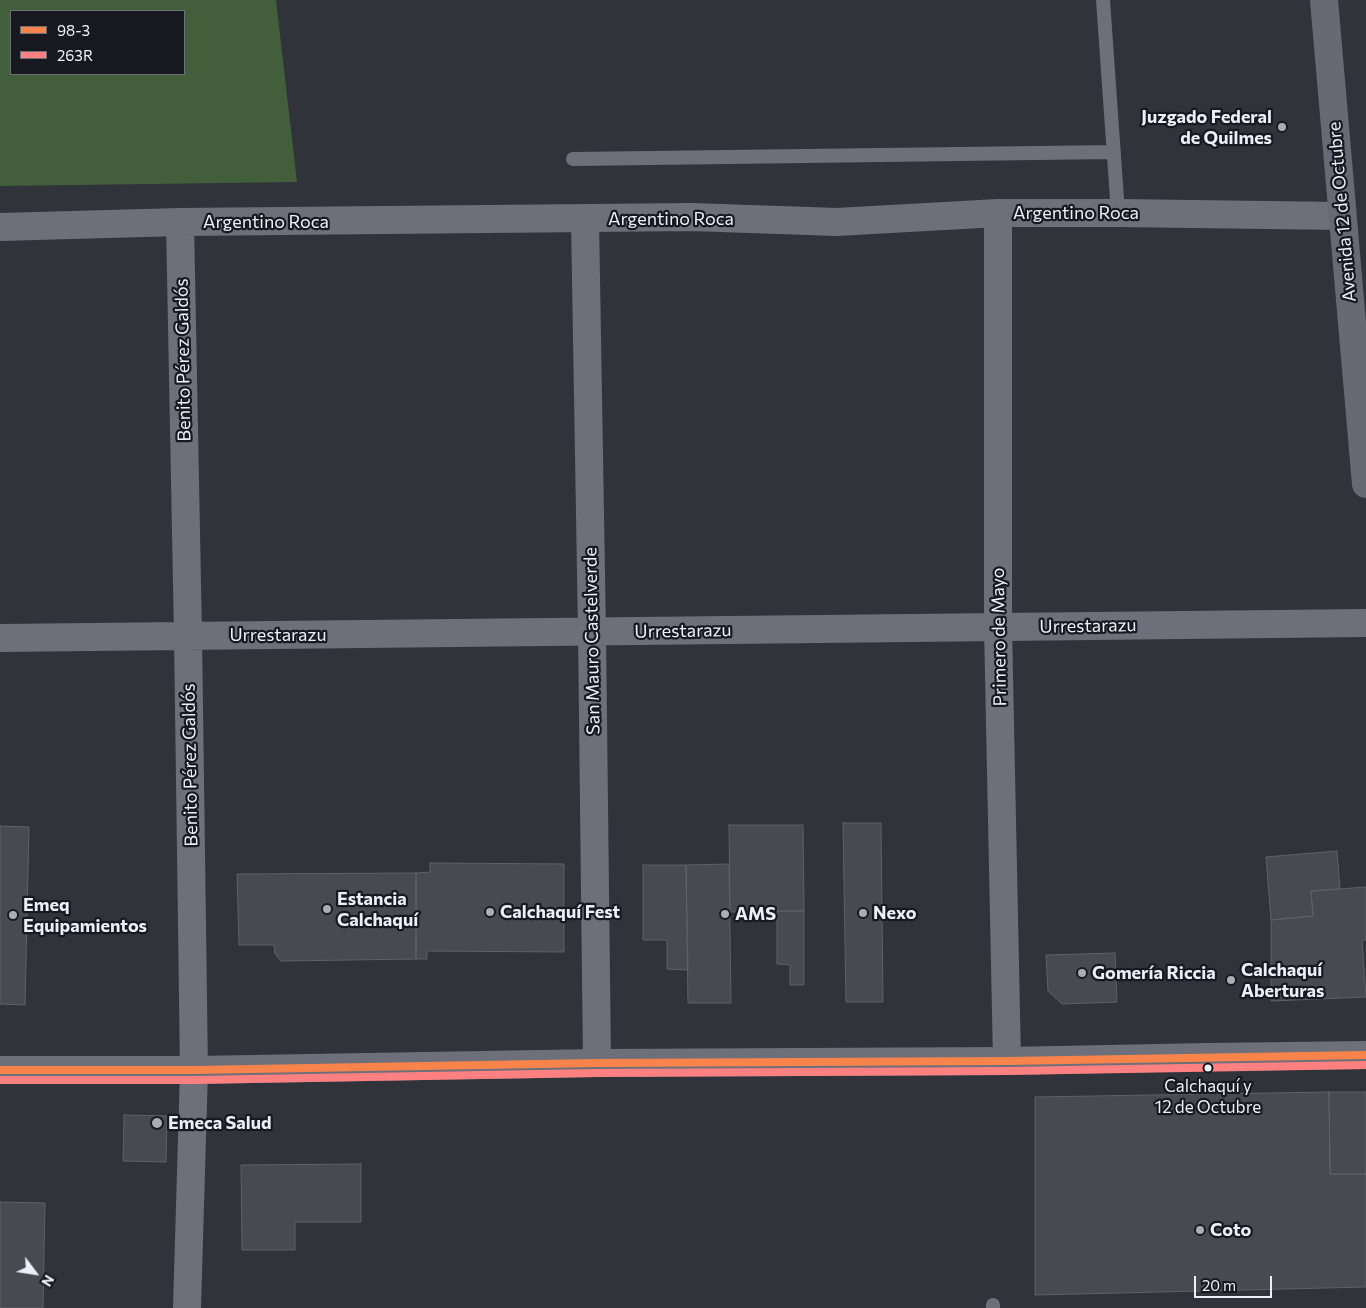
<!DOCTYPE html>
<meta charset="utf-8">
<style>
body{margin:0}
#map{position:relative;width:1366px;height:1308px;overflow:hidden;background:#31333b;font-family:Commissioner,sans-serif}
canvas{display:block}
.legend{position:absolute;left:10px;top:10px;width:175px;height:65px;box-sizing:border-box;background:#17191f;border:1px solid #6c6f76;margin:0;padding:6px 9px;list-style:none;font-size:15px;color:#eceff9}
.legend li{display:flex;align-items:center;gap:10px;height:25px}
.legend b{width:25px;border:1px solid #6c6f76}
.north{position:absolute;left:10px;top:1248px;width:50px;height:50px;-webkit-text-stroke:4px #17191f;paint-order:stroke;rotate:121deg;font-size:14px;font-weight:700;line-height:20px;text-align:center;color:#eceff9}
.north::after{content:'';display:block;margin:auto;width:18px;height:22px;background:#eceff9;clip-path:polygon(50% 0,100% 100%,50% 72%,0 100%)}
.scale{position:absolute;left:1194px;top:1276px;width:78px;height:22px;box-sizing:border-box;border:2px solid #eceff9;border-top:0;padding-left:6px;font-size:15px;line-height:18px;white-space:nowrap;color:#eceff9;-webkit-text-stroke:4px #17191f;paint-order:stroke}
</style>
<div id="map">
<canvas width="1366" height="1308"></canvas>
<ul class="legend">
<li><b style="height:6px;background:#f8844c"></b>98-3</li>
<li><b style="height:6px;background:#ff8080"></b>263R</li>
</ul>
<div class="north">N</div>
<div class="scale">20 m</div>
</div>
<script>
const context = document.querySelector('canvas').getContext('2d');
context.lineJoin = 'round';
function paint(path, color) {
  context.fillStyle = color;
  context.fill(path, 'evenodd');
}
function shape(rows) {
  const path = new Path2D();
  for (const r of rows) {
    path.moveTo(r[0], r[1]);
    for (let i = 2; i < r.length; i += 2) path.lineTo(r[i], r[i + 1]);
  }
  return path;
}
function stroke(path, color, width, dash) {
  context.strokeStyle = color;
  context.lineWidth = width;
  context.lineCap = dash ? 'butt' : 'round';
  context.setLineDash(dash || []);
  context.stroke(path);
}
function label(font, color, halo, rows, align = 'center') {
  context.font = font + ' Commissioner,sans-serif';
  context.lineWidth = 4.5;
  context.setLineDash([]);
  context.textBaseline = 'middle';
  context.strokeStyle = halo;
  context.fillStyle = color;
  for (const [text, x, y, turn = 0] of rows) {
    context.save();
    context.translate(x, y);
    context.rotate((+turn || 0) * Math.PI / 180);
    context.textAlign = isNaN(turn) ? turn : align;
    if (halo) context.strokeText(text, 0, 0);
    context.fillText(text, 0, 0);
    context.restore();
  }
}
paint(shape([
 [0,0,276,0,297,182,0,186],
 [11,11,184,11,184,74,11,74]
]), '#425e3a');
const building = shape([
 [843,823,881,823,883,1002,846,1002,843,823],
 [729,825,803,825,804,911,730,912,729,825],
 [0,826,29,827,25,1005,0,1004,0,826],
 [1337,851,1340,889,1311,891,1313,916,1271,920,1266,857,1337,851],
 [430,863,564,864,564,952,427,951,427,959,416,959,416,873,430,872,430,863],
 [729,864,731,1003,688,1003,686,865,729,864],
 [643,865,686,865,688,970,667,969,667,940,643,940,643,865],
 [416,873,416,959,281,961,275,954,274,945,239,945,237,874,416,873],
 [1366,887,1366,940,1362,940,1366,997,1271,1001,1271,920,1313,916,1311,891,1366,887],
 [777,911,804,911,804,985,790,985,790,965,777,964,777,911],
 [1115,953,1117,1002,1062,1004,1048,991,1046,955,1115,953],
 [1329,1092,1330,1174,1366,1174,1366,1287,1035,1295,1035,1097,1329,1092],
 [1329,1092,1366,1092,1366,1174,1330,1174,1329,1092],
 [124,1115,167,1116,166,1162,123,1161,124,1115],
 [361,1164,361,1222,295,1222,295,1250,242,1250,241,1165,361,1164],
 [0,1202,45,1203,43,1308,0,1308,0,1202]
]);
paint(building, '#494a50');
stroke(building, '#5f6168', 1);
stroke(shape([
 [1103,0,1118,213],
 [573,159,1114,152],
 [993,1308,993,1305]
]), '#6d6f7b', 14);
stroke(shape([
 [998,213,998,627,1007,1061],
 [585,219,592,632,597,1063],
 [180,222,188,635,194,1070,187,1308],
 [0,227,180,222,692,217,837,222,998,213,1118,213,1342,216],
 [0,638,1366,623]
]), '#6d6f7b', 28);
stroke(shape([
 [1324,0,1366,484]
]), '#676974', 28);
stroke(shape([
 [0,1070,194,1070,597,1063,1007,1061,1208,1057,1366,1055]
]), '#6d6f7b', 28);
stroke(shape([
 [0,1070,194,1070,597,1063,1007,1061,1366,1055]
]), '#f8844c', 8);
stroke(shape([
 [0,1080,194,1080,597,1073,1007,1071,1366,1065]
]), '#ff8080', 8);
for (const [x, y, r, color] of [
 [1282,127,5,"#abadb6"],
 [327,909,5,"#abadb6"],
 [490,912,5,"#abadb6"],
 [863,913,5,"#abadb6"],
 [725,914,5,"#abadb6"],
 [13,915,5,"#abadb6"],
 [1082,973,5,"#abadb6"],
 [1231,980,5,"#abadb6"],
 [1208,1068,4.5,"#eceff9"],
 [157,1123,6,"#abadb6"],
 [1200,1230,5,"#abadb6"]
]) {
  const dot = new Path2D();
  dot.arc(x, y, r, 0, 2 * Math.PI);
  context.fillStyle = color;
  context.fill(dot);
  stroke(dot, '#17191f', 2);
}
label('17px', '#eceff9', '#17191f', [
 ["Calchaquí y",1208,1086],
 ["12 de Octubre",1208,1107]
]);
label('bold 18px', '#eceff9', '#17191f', [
 ["Juzgado Federal",1272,117,"right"],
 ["de Quilmes",1272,138,"right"],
 ["Estancia",337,899],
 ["Calchaquí",337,920],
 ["Emeq",23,905],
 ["Equipamientos",23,926],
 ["Calchaquí Fest",500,912],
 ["Nexo",873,913],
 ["AMS",735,914],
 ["Calchaquí",1241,970],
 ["Aberturas",1241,991],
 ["Gomería Riccia",1092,973],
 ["Emeca Salud",168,1123],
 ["Coto",1210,1230]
], 'left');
label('18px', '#eceff9', '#17191f', [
 ["Avenida 12 de Octubre",1342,212,-95],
 ["Argentino Roca",1076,213],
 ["Argentino Roca",671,219],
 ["Argentino Roca",266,222],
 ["Benito Pérez Galdós",183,360,-91],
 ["Urrestarazu",1088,626,-1],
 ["Urrestarazu",683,631,-1],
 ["Urrestarazu",278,635],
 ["Primero de Mayo",999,637,-91],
 ["San Mauro Castelverde",592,641,-91],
 ["Benito Pérez Galdós",190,765,-91]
]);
</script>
